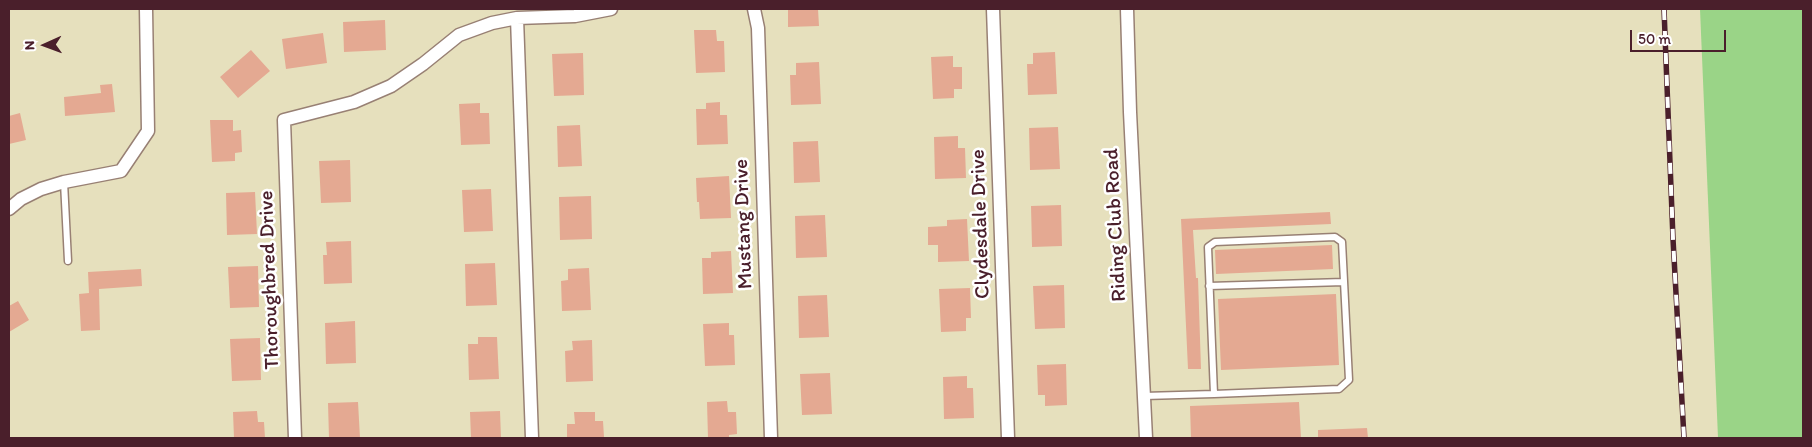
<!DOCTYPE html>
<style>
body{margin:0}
#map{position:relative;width:1812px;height:447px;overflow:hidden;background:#e6e0bd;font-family:Itim,sans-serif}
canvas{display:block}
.frame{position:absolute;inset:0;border:10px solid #4a1f2b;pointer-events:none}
.north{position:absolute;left:20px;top:20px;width:50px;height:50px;-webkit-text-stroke:4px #fff;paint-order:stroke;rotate:268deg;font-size:14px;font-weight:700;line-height:20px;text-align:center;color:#4a1f2b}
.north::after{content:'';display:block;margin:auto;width:18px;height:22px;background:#4a1f2b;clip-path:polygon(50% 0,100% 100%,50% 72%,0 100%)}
.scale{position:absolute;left:1630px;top:30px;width:96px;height:22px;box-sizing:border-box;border:2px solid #4a1f2b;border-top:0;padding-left:6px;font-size:15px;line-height:18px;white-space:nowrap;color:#4a1f2b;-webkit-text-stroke:4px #fff;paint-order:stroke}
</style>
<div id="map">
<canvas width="1812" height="447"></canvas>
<div class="frame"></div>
<div class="north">N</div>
<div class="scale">50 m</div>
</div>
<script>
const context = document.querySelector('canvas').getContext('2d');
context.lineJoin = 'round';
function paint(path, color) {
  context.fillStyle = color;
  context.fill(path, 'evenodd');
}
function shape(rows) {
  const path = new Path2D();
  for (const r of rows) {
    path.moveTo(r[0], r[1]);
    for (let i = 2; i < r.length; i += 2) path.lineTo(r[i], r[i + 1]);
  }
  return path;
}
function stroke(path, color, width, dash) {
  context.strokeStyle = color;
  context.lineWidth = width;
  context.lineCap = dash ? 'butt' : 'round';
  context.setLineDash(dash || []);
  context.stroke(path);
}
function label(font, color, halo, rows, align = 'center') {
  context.font = font + ' Itim,sans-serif';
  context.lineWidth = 5;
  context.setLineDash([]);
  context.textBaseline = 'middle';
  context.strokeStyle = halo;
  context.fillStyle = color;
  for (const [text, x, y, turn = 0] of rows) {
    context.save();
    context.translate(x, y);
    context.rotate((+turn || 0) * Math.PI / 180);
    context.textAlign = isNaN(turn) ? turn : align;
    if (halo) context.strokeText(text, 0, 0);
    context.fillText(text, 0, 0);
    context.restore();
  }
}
paint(shape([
 [1700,9,1803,9,1803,438,1718,438]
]), '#9ad487');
paint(shape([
 [788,9,818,9,819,26,788,27],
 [385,20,386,50,344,52,343,22],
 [694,30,716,30,717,41,724,41,725,72,696,73],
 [323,33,327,63,286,69,282,39],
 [251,50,270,71,238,98,220,77],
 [1055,52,1057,94,1028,95,1027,64,1033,64,1033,53],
 [583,53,584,95,554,96,552,54],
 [953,56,953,67,962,67,962,89,954,89,954,98,933,99,931,57],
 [819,62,821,104,791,105,790,75,796,75,796,63],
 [112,84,115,112,65,116,64,97,101,93,100,85],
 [720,102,720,115,727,115,728,144,697,145,696,109,706,109,706,103],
 [480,103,480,113,489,113,490,144,461,145,459,104],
 [20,113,26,140,9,144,9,116],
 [210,120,233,120,233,131,241,130,242,152,235,153,235,161,212,162],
 [580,125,582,166,558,167,557,126],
 [1058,127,1060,169,1030,170,1029,128],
 [958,136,958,148,965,148,966,178,935,179,934,137],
 [818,141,820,182,794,183,793,142],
 [350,160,351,202,321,203,319,161],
 [729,176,731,218,700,219,699,202,697,202,696,178],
 [491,189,493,231,464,232,462,190],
 [255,192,257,234,227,235,226,193],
 [591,196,592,239,560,240,559,197],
 [1061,205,1062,246,1032,247,1031,206],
 [1330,212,1331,224,1193,230,1196,278,1198,278,1201,369,1188,369,1181,219],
 [825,215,827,257,796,258,795,216],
 [967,219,969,261,938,262,938,245,928,245,928,227,947,226,947,220],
 [351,241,352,283,324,284,323,255,327,255,326,242],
 [1332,245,1333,269,1216,274,1215,250],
 [731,251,733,293,703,294,702,258,711,258,711,252],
 [495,263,497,305,466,306,465,264],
 [258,266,259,307,230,308,228,267],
 [589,268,591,310,562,311,561,281,568,280,568,269],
 [141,269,142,286,99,289,100,330,81,331,79,294,89,293,88,272],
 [1064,285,1065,328,1035,329,1033,286],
 [970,288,971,318,966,318,966,331,941,332,939,289],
 [1336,294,1339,365,1221,370,1218,299],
 [827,295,829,337,799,338,798,296],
 [18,301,29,320,9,332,9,306],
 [355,321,356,363,326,364,325,323],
 [729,323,729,335,734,335,735,365,705,366,703,324],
 [478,337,497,337,499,379,469,380,468,344,478,344],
 [260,338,261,380,232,381,230,339],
 [592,340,593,381,566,382,565,351,573,350,572,341],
 [1066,364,1067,405,1045,406,1045,395,1038,395,1037,365],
 [830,373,832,414,802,415,800,374],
 [967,376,967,388,973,388,974,418,944,419,943,377],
 [727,401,728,412,736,412,737,434,729,435,729,438,708,438,707,402],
 [358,402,360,438,329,438,328,403],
 [1299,402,1301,438,1191,438,1190,406],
 [257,411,258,422,264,422,265,438,234,438,233,412],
 [500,411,501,438,471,438,470,412],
 [574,412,595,412,595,421,603,421,604,437,567,438,567,424,575,424],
 [1367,428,1368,438,1318,438,1318,430]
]), '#e4a992');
const service = shape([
 [64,182,68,261],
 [1209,286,1344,282],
 [1144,396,1214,394,1339,389,1349,380,1342,242,1335,237,1215,242,1208,247,1214,394]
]);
const minor = shape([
 [754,9,758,28,771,438],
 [993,9,1008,438],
 [1127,9,1130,112,1146,438],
 [517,18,532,438],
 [9,209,21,199,41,189,64,182,121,171,148,131,146,9],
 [295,438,284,120,354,102,391,86,423,64,459,35,492,23,517,18,575,16,611,9]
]);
stroke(service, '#988074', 9);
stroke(minor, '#988074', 15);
stroke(service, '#fff', 6);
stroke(minor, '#fff', 12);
const rail = shape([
 [1664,9,1673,239,1684,438]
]);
stroke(rail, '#4a1f2b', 5.5);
stroke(rail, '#fff', 4, [11]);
label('21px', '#4a1f2b', '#fff', [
 ["Mustang Drive",744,224,-92],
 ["Clydesdale Drive",981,224,-92],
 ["Riding Club Road",1116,225,-93],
 ["Thoroughbred Drive",270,280,-92]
]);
</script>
